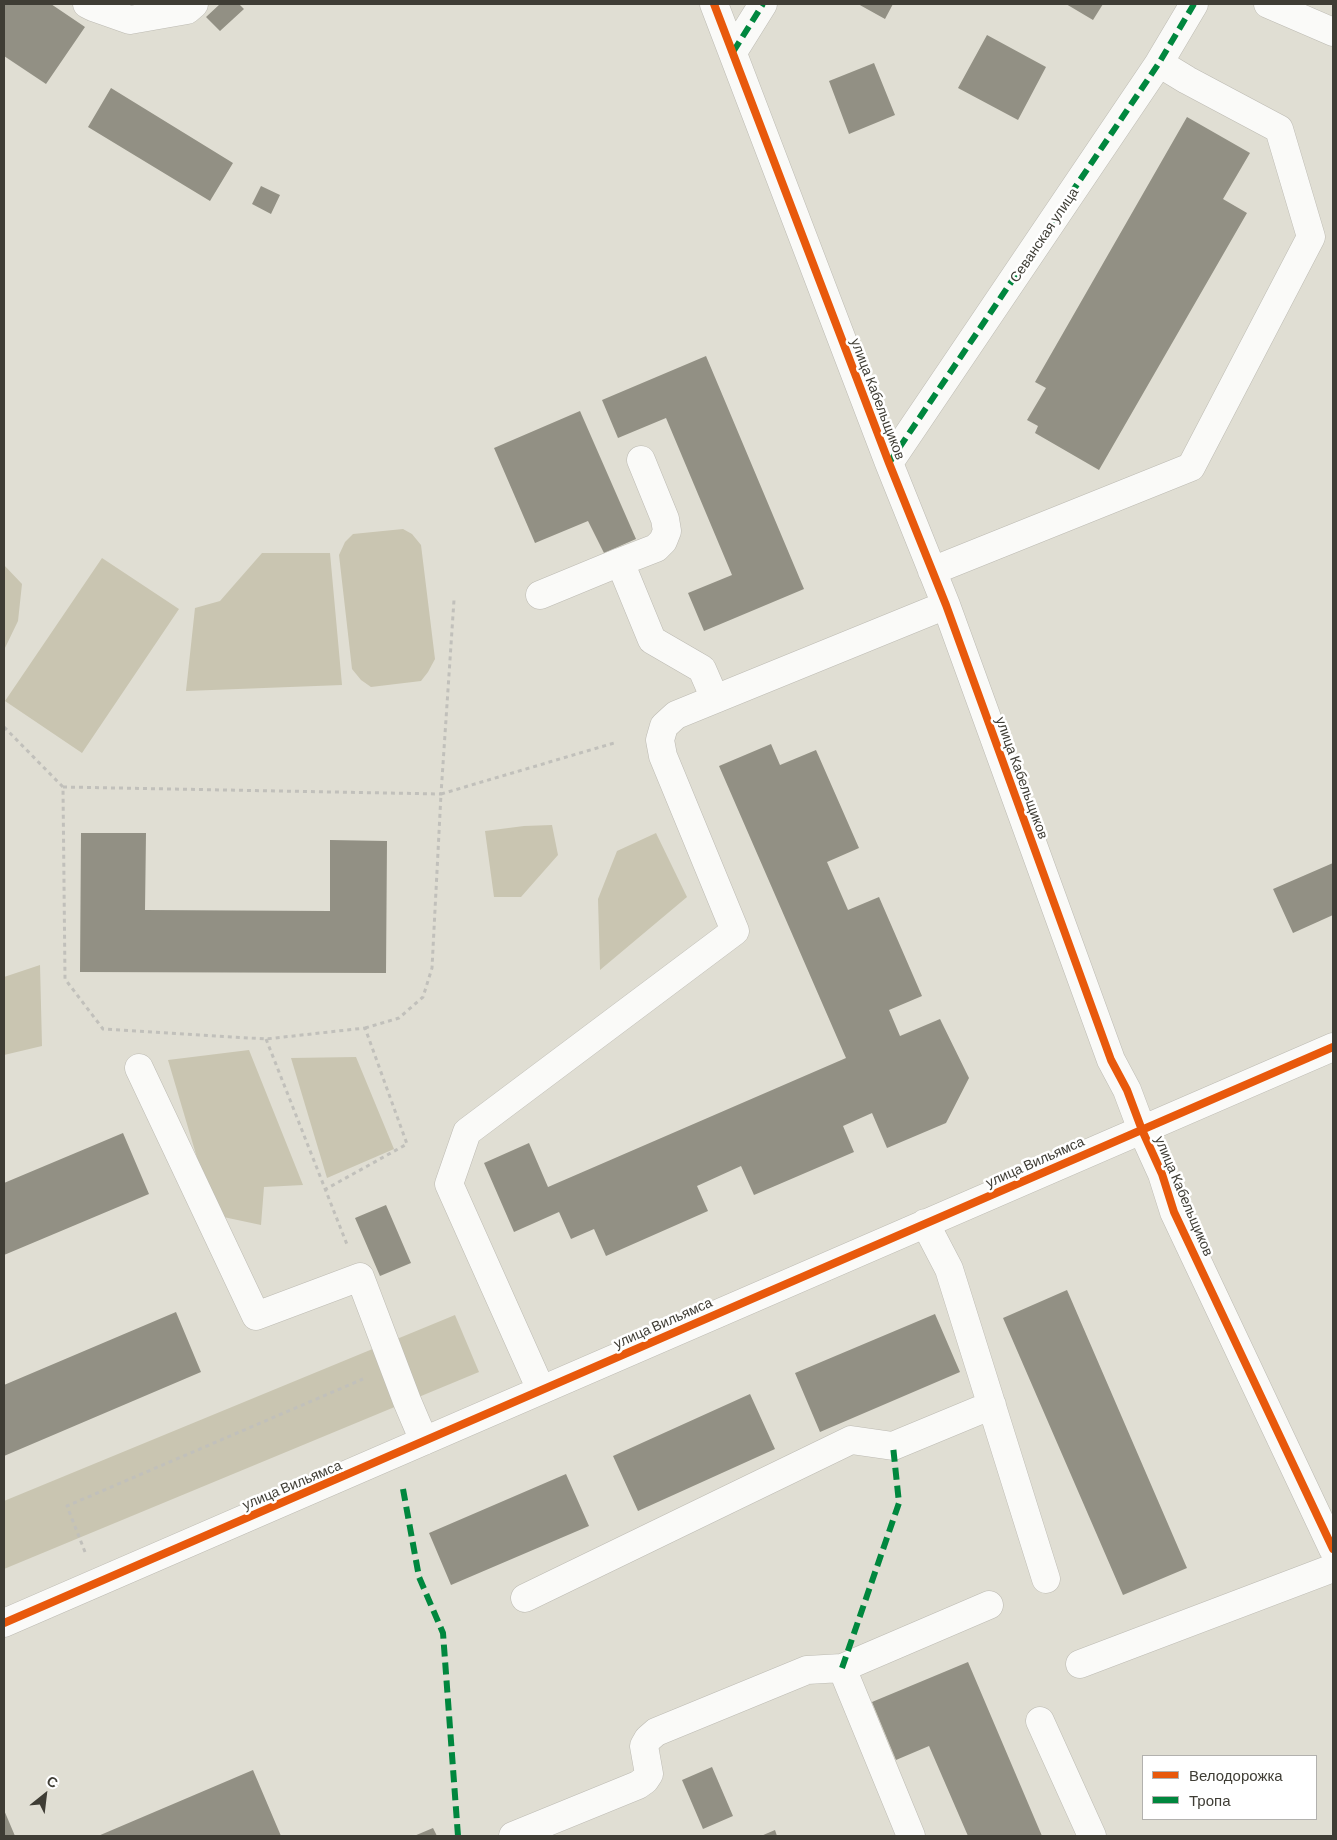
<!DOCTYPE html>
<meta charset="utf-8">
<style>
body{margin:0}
#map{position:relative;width:1337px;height:1840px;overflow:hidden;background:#e0ded3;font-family:Barlow,sans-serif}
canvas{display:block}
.frame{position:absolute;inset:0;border:5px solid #3f3d35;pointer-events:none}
.legend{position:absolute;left:1142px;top:1755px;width:175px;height:65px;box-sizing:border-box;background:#fff;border:1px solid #b2b1ae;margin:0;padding:6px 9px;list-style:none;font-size:15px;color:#3f3d35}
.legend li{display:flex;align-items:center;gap:10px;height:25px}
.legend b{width:25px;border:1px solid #b2b1ae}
.north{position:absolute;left:20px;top:1770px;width:50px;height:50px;-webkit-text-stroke:4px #fff;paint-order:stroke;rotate:29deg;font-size:14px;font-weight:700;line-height:20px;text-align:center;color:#3f3d35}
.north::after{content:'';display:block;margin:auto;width:18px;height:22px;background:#3f3d35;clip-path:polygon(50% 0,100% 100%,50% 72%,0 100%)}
</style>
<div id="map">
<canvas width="1337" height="1840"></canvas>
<div class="frame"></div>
<ul class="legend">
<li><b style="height:6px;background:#e8590c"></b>Велодорожка</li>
<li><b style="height:6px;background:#00873e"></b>Тропа</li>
</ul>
<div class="north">С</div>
</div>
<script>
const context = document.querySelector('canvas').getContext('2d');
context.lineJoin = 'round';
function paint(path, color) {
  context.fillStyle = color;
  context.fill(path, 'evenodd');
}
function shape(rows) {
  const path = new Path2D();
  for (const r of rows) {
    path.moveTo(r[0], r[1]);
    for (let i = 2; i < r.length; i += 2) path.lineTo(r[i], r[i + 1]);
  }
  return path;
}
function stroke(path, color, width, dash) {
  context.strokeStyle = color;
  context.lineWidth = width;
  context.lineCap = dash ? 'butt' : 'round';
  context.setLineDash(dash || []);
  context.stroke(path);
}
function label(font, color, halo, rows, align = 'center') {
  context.font = font + ' Barlow,sans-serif';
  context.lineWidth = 5;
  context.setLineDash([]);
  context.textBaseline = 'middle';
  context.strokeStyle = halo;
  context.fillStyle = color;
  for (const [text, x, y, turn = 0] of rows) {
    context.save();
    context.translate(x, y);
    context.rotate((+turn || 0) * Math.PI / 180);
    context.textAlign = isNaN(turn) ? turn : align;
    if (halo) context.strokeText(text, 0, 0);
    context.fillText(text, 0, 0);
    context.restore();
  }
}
paint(shape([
 [403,529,412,534,421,545,435,659,428,672,421,681,371,687,361,680,352,669,339,555,345,542,353,534],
 [262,553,330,553,342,685,186,691,195,608,220,601],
 [102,558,179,609,82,753,5,701],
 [4,565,22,584,18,621,4,650],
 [552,825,558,855,521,897,494,897,485,831,524,826],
 [656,833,687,897,600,970,598,899,617,851],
 [40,965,42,1046,4,1055,4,977],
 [249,1050,303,1185,264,1187,261,1225,214,1215,168,1060],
 [356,1057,394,1149,327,1178,291,1058],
 [455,1315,479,1372,4,1569,4,1501]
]), '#c9c5b1');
paint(shape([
 [4,4,51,4,85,27,46,84,4,56],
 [220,4,239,4,244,9,220,31,206,17],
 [858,4,893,4,885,19],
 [1066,4,1103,4,1093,20],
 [987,35,1046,67,1018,120,958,88],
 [874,63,895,115,849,134,829,81],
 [111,88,233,163,210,201,88,127],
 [1187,117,1250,153,1223,199,1247,213,1099,470,1035,433,1038,426,1027,420,1046,388,1035,382],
 [261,186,280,195,271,214,252,204],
 [706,356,804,589,704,631,688,593,732,575,666,418,618,438,602,400],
 [580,411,636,539,604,553,588,521,535,543,494,448],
 [771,744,780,765,816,750,859,848,827,862,848,910,879,897,922,996,889,1010,900,1036,940,1019,969,1078,946,1123,887,1148,872,1113,843,1126,854,1152,754,1195,741,1166,697,1186,708,1211,606,1256,594,1229,571,1239,559,1212,514,1232,484,1163,529,1143,548,1187,846,1058,719,766],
 [81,833,146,833,145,910,330,911,330,840,387,841,386,973,80,972],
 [1333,863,1333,915,1293,933,1273,889],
 [123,1133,149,1194,4,1255,4,1183],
 [386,1205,411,1263,380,1276,355,1218],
 [1067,1290,1187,1568,1123,1595,1003,1318],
 [176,1312,201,1372,4,1456,4,1385],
 [935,1314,960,1372,820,1432,795,1373],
 [750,1394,775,1449,638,1511,613,1456],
 [566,1474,589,1526,451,1585,429,1533],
 [968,1662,1042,1836,968,1836,929,1746,896,1760,872,1702],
 [712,1767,733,1816,703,1829,682,1780],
 [253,1770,281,1836,98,1836],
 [4,1810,15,1836,4,1836],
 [433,1828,437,1836,414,1836],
 [775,1830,777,1836,761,1836]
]), '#929084');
const minor = shape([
 [87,4,93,7,130,20,187,10,194,4],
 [714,4,889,463,946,605,1111,1060,1127,1090,1142,1130,1162,1174,1174,1212,1333,1549],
 [1268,4,1333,32],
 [733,52,763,4],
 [641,460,665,519,667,531,663,541,656,548,620,562,652,640,702,669,715,699],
 [889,463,1159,63,1194,4],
 [932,571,1191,467,1311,237,1279,129,1187,80,1159,63],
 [540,595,620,562],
 [139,1068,256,1316,360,1277,407,1401,424,1441],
 [925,1223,949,1269,1046,1579],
 [541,1390,449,1184,467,1132,735,931,663,756,660,740,664,726,676,715,946,605],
 [525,1598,851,1440,893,1446,992,1405],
 [4,1623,1333,1047],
 [1080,1664,1333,1568],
 [1040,1721,1092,1836],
 [513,1836,638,1785,645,1780,649,1774,644,1746,648,1739,656,1732,807,1670,842,1668],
 [911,1836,842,1668,989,1605]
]);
stroke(minor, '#bcbab2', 29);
stroke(shape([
 [4,727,63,787,65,979,103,1029,266,1039,365,1028,407,1144,326,1189],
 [63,787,441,794,454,600],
 [365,1028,399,1018,423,997,432,968,441,794,614,743],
 [266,1039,348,1247],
 [85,1552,67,1506,363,1379]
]), '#c1c0bb', 3, [4, 4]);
stroke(minor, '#fafaf8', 28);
stroke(shape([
 [733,52,763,4],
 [889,463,1159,63,1194,4],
 [403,1489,419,1577,443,1633,458,1836],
 [842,1668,899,1503,893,1446]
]), '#00873e', 6, [12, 6]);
stroke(shape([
 [714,4,889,463,946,605,1111,1060,1127,1090,1142,1130,1162,1174,1174,1212,1333,1549],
 [4,1623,1333,1047]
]), '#e8590c', 8);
label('14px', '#3f3d35', '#fff', [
 ["Севанская улица",1044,235,-56],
 ["улица Кабельщиков",878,399,69],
 ["улица Кабельщиков",1022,778,70],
 ["улица Вильямса",1035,1162,-24],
 ["улица Кабельщиков",1184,1196,67],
 ["улица Вильямса",663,1323,-24],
 ["улица Вильямса",292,1485,-23]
]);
</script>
